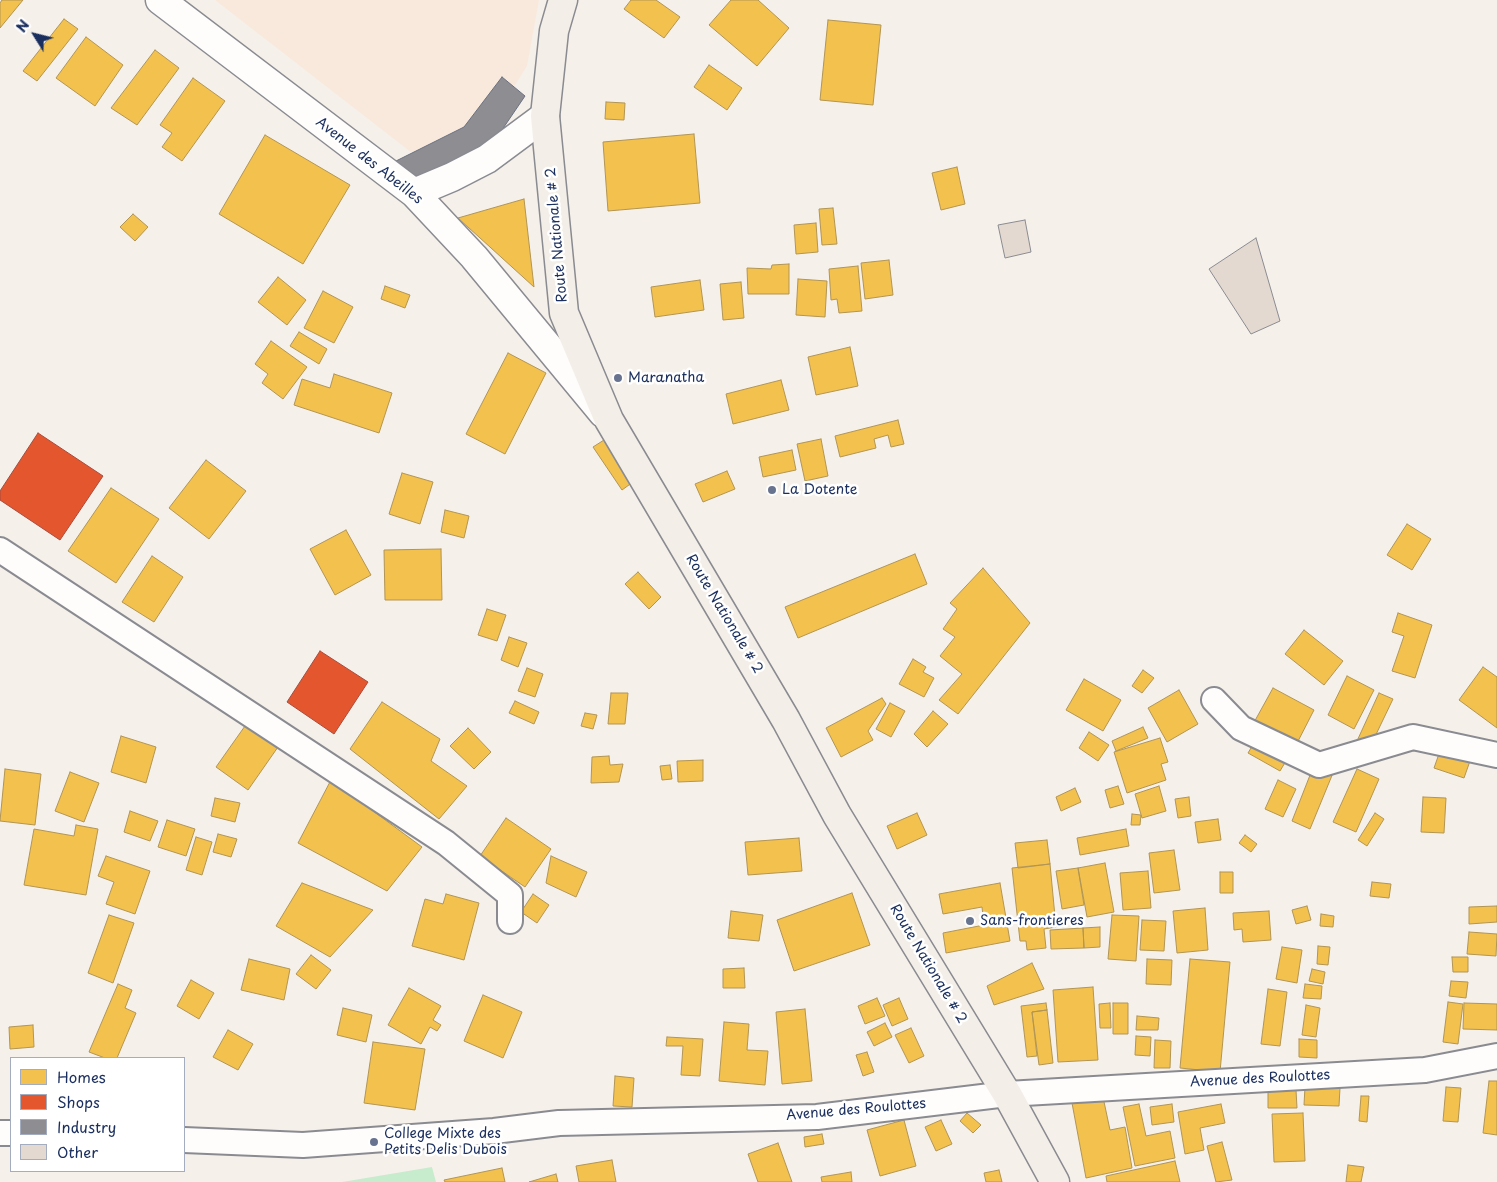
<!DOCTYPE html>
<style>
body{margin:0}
#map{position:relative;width:1497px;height:1182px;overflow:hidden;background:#f6f0ea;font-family:"Playpen Sans",sans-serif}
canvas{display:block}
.legend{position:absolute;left:10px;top:1057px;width:175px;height:115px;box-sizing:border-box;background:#fff;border:1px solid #a4acbf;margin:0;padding:6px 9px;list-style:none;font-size:15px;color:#1b2f5e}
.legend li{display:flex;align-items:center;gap:10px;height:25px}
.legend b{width:25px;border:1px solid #a4acbf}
.north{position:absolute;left:10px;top:10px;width:50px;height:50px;-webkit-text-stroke:4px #fff;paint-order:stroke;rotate:306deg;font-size:14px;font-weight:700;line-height:20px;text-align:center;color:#1b2f5e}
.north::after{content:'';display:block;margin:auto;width:18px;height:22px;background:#1b2f5e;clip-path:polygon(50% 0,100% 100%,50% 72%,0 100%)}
</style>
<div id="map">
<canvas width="1497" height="1182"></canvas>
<ul class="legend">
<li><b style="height:14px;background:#f2c14e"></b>Homes</li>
<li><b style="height:14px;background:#e4572e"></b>Shops</li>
<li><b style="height:14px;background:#8d8d92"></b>Industry</li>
<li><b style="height:14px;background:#e3d9d0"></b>Other</li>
</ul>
<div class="north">N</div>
</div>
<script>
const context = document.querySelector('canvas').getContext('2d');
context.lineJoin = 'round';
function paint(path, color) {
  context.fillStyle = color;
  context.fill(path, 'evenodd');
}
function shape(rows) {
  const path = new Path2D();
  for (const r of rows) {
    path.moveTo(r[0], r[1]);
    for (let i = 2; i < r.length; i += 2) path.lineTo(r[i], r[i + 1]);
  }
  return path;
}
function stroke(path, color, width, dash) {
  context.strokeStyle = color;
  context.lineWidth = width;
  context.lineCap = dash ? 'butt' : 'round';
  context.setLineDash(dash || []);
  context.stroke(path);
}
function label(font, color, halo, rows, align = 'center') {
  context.font = font + ' "Playpen Sans",sans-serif';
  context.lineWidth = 5;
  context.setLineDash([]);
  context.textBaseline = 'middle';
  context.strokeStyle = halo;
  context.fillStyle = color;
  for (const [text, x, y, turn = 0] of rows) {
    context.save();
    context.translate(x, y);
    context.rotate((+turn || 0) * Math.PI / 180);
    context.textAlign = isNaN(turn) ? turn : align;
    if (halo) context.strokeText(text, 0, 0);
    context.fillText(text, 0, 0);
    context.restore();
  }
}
paint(shape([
 [215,0,539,0,527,66,484,134,425,163]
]), '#f8e9dc');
paint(shape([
 [432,1167,436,1182,342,1182]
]), '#c7eccd');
const homes = shape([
 [2,0,23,0,0,28,0,3,2,0],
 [631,0,656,0,680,17,664,38,624,9,631,0],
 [731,0,758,0,789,28,757,66,709,25,731,0],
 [64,19,78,29,37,81,23,71,64,19],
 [828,20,881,25,873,105,820,100,828,20],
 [86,37,123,65,95,106,56,78,86,37],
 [155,50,179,68,137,125,111,108,155,50],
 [709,65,742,88,727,110,694,87,709,65],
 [193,78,225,101,182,161,162,147,172,133,160,125,193,78],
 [606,102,625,103,624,120,605,119,606,102],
 [694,134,700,203,608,211,603,142,694,134],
 [265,135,350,185,303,264,219,214,265,135],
 [957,167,965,204,941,210,932,173,957,167],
 [524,199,534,287,458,218,524,199],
 [833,208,837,244,822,245,819,209,833,208],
 [133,214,148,227,135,241,120,227,133,214],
 [816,223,818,252,796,254,794,225,816,223],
 [889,260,893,295,865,299,861,263,889,260],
 [789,264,789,294,748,294,747,268,771,269,772,265,789,264],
 [858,266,862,311,839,313,837,299,831,300,829,269,858,266],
 [278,277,306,300,287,325,258,302,278,277],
 [798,279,827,281,825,317,796,315,798,279],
 [700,280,704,310,655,317,651,287,700,280],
 [741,282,744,318,723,320,720,284,741,282],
 [385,286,410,295,405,308,381,299,385,286],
 [323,291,353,307,334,343,304,328,323,291],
 [299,332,327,349,319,364,290,346,299,332],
 [271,341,307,367,283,399,262,383,268,374,255,364,271,341],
 [850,347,858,386,816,395,808,357,850,347],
 [508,353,546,373,505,454,466,434,508,353],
 [334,374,392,393,379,433,294,405,302,379,330,388,334,374],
 [781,380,789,410,733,424,726,394,781,380],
 [898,420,904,444,891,447,888,435,874,439,876,448,840,457,835,436,898,420],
 [821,439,828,476,805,481,797,444,821,439],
 [604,440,633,482,622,490,593,447,604,440],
 [792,450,796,470,763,477,759,457,792,450],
 [206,460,246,491,209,539,169,508,206,460],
 [727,471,735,489,703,502,695,484,727,471],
 [402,473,433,482,420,524,389,514,402,473],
 [111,488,159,519,116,583,68,551,111,488],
 [445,510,469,516,464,538,441,532,445,510],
 [1407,524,1431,539,1412,570,1387,555,1407,524],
 [346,530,371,575,335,595,310,549,346,530],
 [441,549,442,600,385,600,384,550,441,549],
 [915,554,927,584,798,638,785,607,915,554],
 [152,556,183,577,154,622,122,602,152,556],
 [983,568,1030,623,958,714,939,700,962,674,940,656,955,637,943,629,957,609,950,603,983,568],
 [638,572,661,597,649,609,625,584,638,572],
 [487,609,506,615,497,641,478,635,487,609],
 [1398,613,1432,625,1415,678,1392,671,1404,636,1392,632,1398,613],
 [1304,630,1343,661,1324,685,1285,654,1304,630],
 [509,637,527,643,518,667,501,660,509,637],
 [913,659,926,667,923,672,934,678,924,697,899,684,913,659],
 [1483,667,1497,677,1497,728,1459,700,1483,667],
 [527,668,543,674,535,697,518,691,527,668],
 [1143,670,1154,678,1142,693,1132,686,1143,670],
 [1347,676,1374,690,1354,729,1328,715,1347,676],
 [1084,679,1121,700,1103,731,1066,710,1084,679],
 [1273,688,1314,710,1294,749,1252,726,1273,688],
 [1179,690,1198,724,1167,742,1148,708,1179,690],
 [611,693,628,693,625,724,608,724,611,693],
 [1379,693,1393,699,1370,747,1357,741,1379,693],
 [882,698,886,704,868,731,873,740,841,757,826,728,882,698],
 [515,701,539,712,534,724,509,713,515,701],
 [382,702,440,739,431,761,467,786,439,819,350,749,382,702],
 [890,703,905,711,891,737,876,729,890,703],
 [933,711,948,724,927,747,914,734,933,711],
 [585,713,597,715,593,729,581,726,585,713],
 [245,726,278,747,248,790,216,767,245,726],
 [1143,727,1148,738,1116,751,1112,741,1143,727],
 [468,728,491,752,474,769,450,746,468,728],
 [1089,732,1109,745,1098,761,1079,748,1089,732],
 [121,736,156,747,146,783,111,772,121,736],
 [1160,738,1168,762,1161,764,1166,780,1127,793,1114,752,1160,738],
 [1254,743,1286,761,1280,771,1248,753,1254,743],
 [1440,751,1470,761,1464,778,1434,768,1440,751],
 [609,756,610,765,623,764,619,782,591,783,592,757,609,756],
 [703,760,703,781,678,782,677,761,703,760],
 [670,765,672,779,662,780,660,766,670,765],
 [1314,765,1333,773,1310,829,1292,821,1314,765],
 [5,769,41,774,35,825,0,821,5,769],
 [1357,769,1379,779,1356,832,1333,822,1357,769],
 [70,772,99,783,84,822,55,811,70,772],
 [331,780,422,847,387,891,298,843,331,780],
 [1278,780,1296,789,1283,817,1265,809,1278,780],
 [1118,786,1124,804,1110,808,1105,790,1118,786],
 [1159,786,1166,811,1142,818,1135,794,1159,786],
 [1075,788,1081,802,1061,811,1056,797,1075,788],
 [1189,797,1191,816,1178,818,1175,799,1189,797],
 [1423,797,1446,798,1444,833,1421,832,1423,797],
 [215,798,240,803,235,822,211,816,215,798],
 [130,811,158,821,150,841,124,832,130,811],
 [917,813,927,835,897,849,887,826,917,813],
 [1375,813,1384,819,1367,846,1358,840,1375,813],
 [1132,814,1141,815,1140,825,1131,825,1132,814],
 [506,818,551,849,525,887,480,856,506,818],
 [1218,819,1221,840,1198,843,1195,822,1218,819],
 [167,820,195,829,186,856,158,847,167,820],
 [76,825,98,829,86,895,24,885,34,829,74,836,76,825],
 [1126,829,1129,846,1080,855,1077,838,1126,829],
 [218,834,237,839,231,857,213,852,218,834],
 [1245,835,1257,844,1251,852,1239,843,1245,835],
 [196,837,212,842,202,875,186,870,196,837],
 [799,838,802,871,748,875,745,842,799,838],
 [1047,840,1050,864,1018,868,1015,843,1047,840],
 [1174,850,1180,890,1154,893,1149,853,1174,850],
 [106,856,150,871,135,914,106,904,114,882,98,876,106,856],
 [551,856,587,872,576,897,546,883,551,856],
 [1105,863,1114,912,1087,917,1078,868,1105,863],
 [1050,864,1056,927,1044,929,1046,948,1027,950,1026,941,1020,941,1012,868,1050,864],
 [1078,868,1084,905,1062,909,1056,871,1078,868],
 [1148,871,1151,908,1123,910,1120,873,1148,871],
 [1220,872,1233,872,1233,893,1220,893,1220,872],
 [1372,882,1391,884,1389,898,1370,896,1372,882],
 [302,883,373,910,330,957,276,926,302,883],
 [1000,883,1010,941,946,953,943,933,984,925,982,907,943,914,939,894,1000,883],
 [852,893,870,945,794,971,777,920,852,893],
 [446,894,479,903,464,960,412,946,425,899,443,904,446,894],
 [533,894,549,905,537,923,521,912,533,894],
 [1307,906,1311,920,1296,924,1292,910,1307,906],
 [1497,906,1497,922,1469,924,1469,907,1497,906],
 [1205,908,1208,950,1177,953,1173,911,1205,908],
 [731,911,763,915,759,941,728,938,731,911],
 [1269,911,1271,940,1243,942,1242,929,1234,930,1233,913,1269,911],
 [1321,914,1334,916,1333,927,1320,926,1321,914],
 [109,915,134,923,113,983,88,973,109,915],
 [1112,915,1139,916,1136,961,1108,959,1112,915],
 [1142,920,1166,921,1164,951,1140,950,1142,920],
 [1100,927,1100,947,1084,948,1083,928,1100,927],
 [1083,928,1084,948,1051,949,1050,930,1083,928],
 [1469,932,1497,934,1496,956,1467,954,1469,932],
 [1318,946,1330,947,1328,965,1317,964,1318,946],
 [1282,947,1302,950,1297,983,1276,979,1282,947],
 [311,955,331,970,316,989,296,974,311,955],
 [1452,957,1468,957,1468,972,1453,972,1452,957],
 [249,959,290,969,284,1000,241,990,249,959],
 [1147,959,1172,960,1171,985,1146,984,1147,959],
 [1190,959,1230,962,1220,1072,1180,1068,1190,959],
 [1032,963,1044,989,994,1005,987,986,1032,963],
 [744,968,745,988,723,988,723,969,744,968],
 [1312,969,1325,972,1323,984,1309,981,1312,969],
 [191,980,214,993,199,1019,177,1006,191,980],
 [1451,981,1468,982,1466,998,1449,996,1451,981],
 [118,984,132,990,125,1008,136,1013,117,1058,105,1058,89,1052,118,984],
 [1305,984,1322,986,1321,999,1303,998,1305,984],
 [1093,987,1098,1060,1058,1062,1053,990,1093,987],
 [409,988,441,1006,433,1020,441,1025,437,1031,430,1027,421,1044,388,1025,409,988],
 [1268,989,1287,992,1280,1046,1261,1044,1268,989],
 [483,995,522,1012,503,1058,464,1041,483,995],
 [877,998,885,1016,865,1024,858,1006,877,998],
 [899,998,908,1019,892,1026,883,1005,899,998],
 [1448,1002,1463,1004,1458,1044,1443,1042,1448,1002],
 [1046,1003,1047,1010,1032,1012,1037,1056,1027,1057,1021,1006,1046,1003],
 [1110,1003,1111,1028,1100,1028,1099,1004,1110,1003],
 [1113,1003,1128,1003,1128,1034,1113,1034,1113,1003],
 [1464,1003,1497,1004,1497,1030,1463,1029,1464,1003],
 [1306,1005,1320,1008,1316,1037,1302,1035,1306,1005],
 [343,1008,372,1015,366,1042,337,1035,343,1008],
 [805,1009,812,1081,782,1084,776,1012,805,1009],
 [1047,1010,1053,1063,1039,1065,1032,1012,1047,1010],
 [1137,1016,1159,1018,1158,1030,1136,1030,1137,1016],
 [724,1022,749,1024,747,1050,768,1051,765,1085,719,1081,724,1022],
 [885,1023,892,1037,874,1046,867,1032,885,1023],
 [33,1025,34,1047,10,1049,9,1027,33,1025],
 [911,1028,924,1056,909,1063,895,1035,911,1028],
 [228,1030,253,1044,238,1070,213,1057,228,1030],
 [1136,1036,1151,1037,1150,1056,1135,1055,1136,1036],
 [667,1037,703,1039,700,1076,681,1075,683,1046,666,1046,667,1037],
 [1299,1039,1317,1040,1317,1058,1299,1057,1299,1039],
 [1155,1040,1171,1041,1170,1068,1154,1068,1155,1040],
 [373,1042,425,1049,415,1110,364,1103,373,1042],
 [867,1052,874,1072,863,1076,856,1055,867,1052],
 [615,1076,634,1078,632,1107,613,1106,615,1076],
 [1489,1081,1497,1081,1497,1135,1483,1133,1489,1081],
 [1305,1087,1340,1088,1339,1106,1304,1105,1305,1087],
 [1446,1087,1461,1088,1458,1122,1443,1121,1446,1087],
 [1268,1088,1296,1090,1297,1108,1268,1108,1268,1088],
 [1361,1096,1369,1096,1367,1122,1359,1121,1361,1096],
 [1103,1097,1110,1130,1125,1127,1132,1168,1086,1178,1072,1103,1103,1097],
 [1139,1104,1146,1136,1170,1131,1175,1158,1135,1166,1123,1107,1139,1104],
 [1172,1104,1174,1122,1152,1125,1150,1107,1172,1104],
 [1221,1104,1225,1123,1200,1128,1204,1150,1185,1154,1178,1112,1221,1104],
 [967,1113,981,1125,973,1133,960,1121,967,1113],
 [1303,1113,1305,1161,1274,1162,1272,1114,1303,1113],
 [904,1120,916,1166,880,1176,867,1130,904,1120],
 [941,1120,952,1144,936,1151,925,1127,941,1120],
 [822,1134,824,1144,805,1147,804,1137,822,1134],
 [1222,1142,1232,1180,1216,1182,1207,1146,1222,1142],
 [778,1143,792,1182,758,1182,748,1154,778,1143],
 [612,1160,616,1182,579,1182,576,1166,612,1160],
 [1175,1161,1180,1182,1107,1182,1106,1176,1175,1161],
 [1348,1165,1364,1167,1361,1182,1346,1182,1348,1165],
 [502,1168,505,1182,445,1182,444,1180,502,1168],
 [999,1170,1002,1182,986,1182,984,1173,999,1170],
 [851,1172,852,1182,822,1182,821,1177,851,1172],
 [556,1174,558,1182,529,1182,556,1174]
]);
paint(homes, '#f2c14e');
stroke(homes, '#b29553', 1);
const shops = shape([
 [38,433,103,476,60,540,0,500,0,491,38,433],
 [320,651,368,682,334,734,287,702,320,651]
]);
paint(shops, '#e4572e');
stroke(shops, '#a84b3c', 1);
const industry = shape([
 [502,77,525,96,487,152,421,181,396,161,464,127,502,77]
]);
paint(industry, '#8d8d92');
stroke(industry, '#6b7182', 1);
const building = shape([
 [1025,220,1031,252,1005,258,998,225,1025,220],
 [1256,238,1280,321,1251,334,1209,269,1256,238]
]);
paint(building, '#e3d9d0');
stroke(building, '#8a8b91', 1);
const minor = shape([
 [0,550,446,843,510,895,510,921],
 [1214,700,1241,728,1319,765,1413,737,1497,755],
 [0,1133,11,1133],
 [184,1140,303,1145,494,1131,559,1123,817,1117,1007,1094,1425,1070,1497,1056]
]);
const tertiary = shape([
 [160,0,414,193,474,257,603,413],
 [414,193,452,177,487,159,545,116]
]);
const primary = shape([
 [563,0,554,31,545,116,564,313,609,420,786,720,837,815,1007,1094,1055,1182]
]);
stroke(minor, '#8a8b91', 28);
stroke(tertiary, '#8a8b91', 31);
stroke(primary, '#8a8b91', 31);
stroke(minor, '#fefdfc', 24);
stroke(tertiary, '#fefdfc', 28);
stroke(primary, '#f3eee7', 28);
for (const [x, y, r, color] of [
 [618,378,5,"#68738f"],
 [772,490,5,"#68738f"],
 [970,921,5,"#68738f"],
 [374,1142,5,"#68738f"]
]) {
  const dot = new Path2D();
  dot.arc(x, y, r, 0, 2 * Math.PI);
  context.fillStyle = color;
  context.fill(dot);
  stroke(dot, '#fff', 2);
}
label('14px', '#1b2f5e', '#fff', [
 ["Avenue des Abeilles",369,161,38],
 ["Route Nationale # 2",557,235,-95],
 ["Route Nationale # 2",724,614,59],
 ["Route Nationale # 2",928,964,59],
 ["Avenue des Roulottes",1260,1079,-3],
 ["Avenue des Roulottes",856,1110,-5]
]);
label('14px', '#1b2f5e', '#fff', [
 ["Maranatha",628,378],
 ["La Dotente",782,490],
 ["Sans-frontieres",980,921],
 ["College Mixte des",384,1134],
 ["Petits Delis Dubois",384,1150]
], 'left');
</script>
